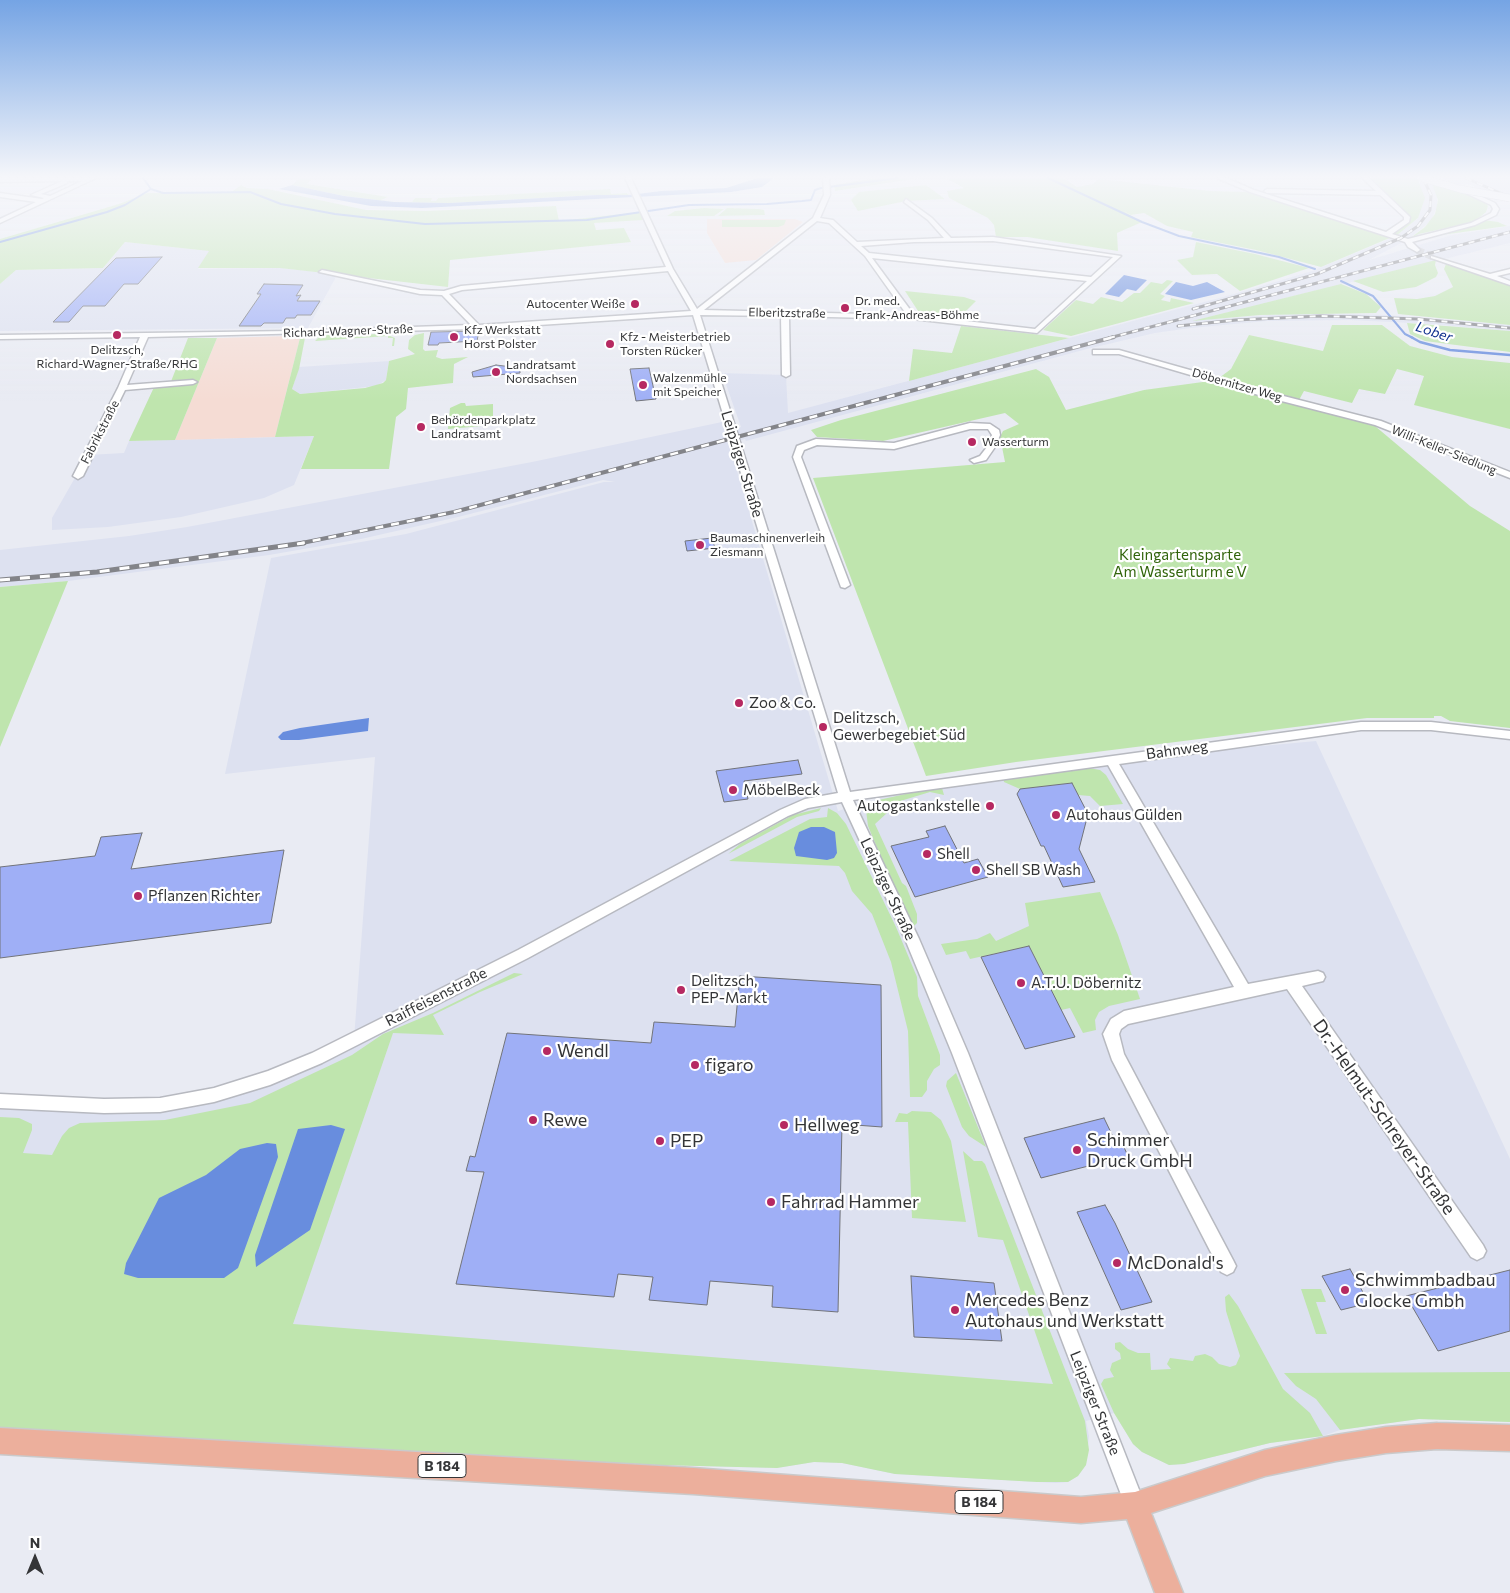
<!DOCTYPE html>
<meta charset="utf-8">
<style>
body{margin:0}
#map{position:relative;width:1510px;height:1593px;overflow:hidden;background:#e9ebf3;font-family:Commissioner,sans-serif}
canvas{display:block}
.north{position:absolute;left:10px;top:1533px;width:50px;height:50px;-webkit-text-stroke:4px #fff;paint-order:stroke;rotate:0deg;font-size:14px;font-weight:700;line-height:20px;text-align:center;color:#343537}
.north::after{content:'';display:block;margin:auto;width:18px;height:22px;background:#343537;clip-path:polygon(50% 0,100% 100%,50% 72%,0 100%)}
</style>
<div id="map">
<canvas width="1510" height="1593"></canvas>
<div class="north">N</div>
</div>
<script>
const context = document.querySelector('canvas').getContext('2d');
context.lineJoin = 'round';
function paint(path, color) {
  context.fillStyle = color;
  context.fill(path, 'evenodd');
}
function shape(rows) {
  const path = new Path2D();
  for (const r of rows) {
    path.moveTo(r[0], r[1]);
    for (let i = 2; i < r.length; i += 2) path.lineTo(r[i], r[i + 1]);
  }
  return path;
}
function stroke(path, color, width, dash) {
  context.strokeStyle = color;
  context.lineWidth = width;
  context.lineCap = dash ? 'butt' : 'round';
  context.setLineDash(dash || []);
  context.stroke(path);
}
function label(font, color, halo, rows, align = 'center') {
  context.font = font + ' Commissioner,sans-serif';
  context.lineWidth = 4.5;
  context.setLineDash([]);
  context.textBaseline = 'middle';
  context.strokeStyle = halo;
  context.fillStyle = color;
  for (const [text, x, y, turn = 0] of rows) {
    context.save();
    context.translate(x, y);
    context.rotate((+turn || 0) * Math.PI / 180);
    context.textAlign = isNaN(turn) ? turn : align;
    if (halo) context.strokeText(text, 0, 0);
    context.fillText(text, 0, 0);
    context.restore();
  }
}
paint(shape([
 [1417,178,1429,178,1437,192,1437,207,1431,221,1409,239,1399,237,1407,240,1369,260,1452,235,1510,226,1510,243,1197,320,1302,313,1386,315,1510,325,1510,331,1431,324,1349,320,1267,321,1191,328,1155,333,1087,349,746,441,745,439,729,444,838,811,924,785,1111,760,1316,741,1510,1159,1510,1422,1419,1419,1340,1430,1323,1436,1270,1443,1184,1464,1169,1465,1142,1452,1133,1444,1114,1413,1086,1421,1089,1436,1086,1465,1078,1476,1068,1482,1056,1483,895,1474,842,1463,814,1462,777,1468,659,1465,193,1441,122,1434,0,1429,0,1101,104,1106,214,1095,354,1039,375,757,225,774,271,558,406,534,604,482,615,482,603,480,458,517,361,539,269,555,68,581,0,587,0,550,129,536,187,527,532,462,722,422,726,431,741,427,722,373,786,375,788,413,1234,294,1312,271,1396,236,1418,218,1420,183],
 [1441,178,1510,178,1510,201,1468,184,1457,185],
 [125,242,210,251,198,269,283,268,336,274,335,279,308,328,0,331,0,284,16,270,103,268],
 [389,361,386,380,376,386,300,394,292,389,299,367],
 [314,436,294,485,264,498,181,517,108,527,52,530,52,518,88,455,124,453,129,441]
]), '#dde1f0');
paint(shape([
 [707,219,795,219,803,222,756,260,725,263,707,233],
 [290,336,300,338,275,437,175,440,217,338]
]), '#f5dcd4');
paint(shape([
 [300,178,312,178,307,184,388,197,381,200,395,202,412,202,415,198,432,198,431,201,436,201,438,198,610,189,611,194,627,193,629,195,596,195,449,203,394,202,344,196,292,185],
 [876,178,919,178,835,191,834,185],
 [946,178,1063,178,1077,187,1093,184,1099,179,1210,191,1248,192,1392,237,1321,267,1256,250,1191,237,1193,232,1167,226,1144,213,1131,215,1122,210,1142,222,1117,233,1118,251,1027,237,996,237,994,225,988,218,949,198,947,191,964,188],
 [1367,178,1417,178,1425,198,1418,218,1396,236,1393,234,1410,221,1410,218],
 [1432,184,1467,193,1484,200,1488,206,1486,212,1474,222,1419,234,1409,239,1425,227,1435,214,1438,200],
 [241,185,247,188,268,189,366,210,425,211,556,206,559,221,640,212,643,220,594,223,596,230,624,228,631,242,450,260,448,287,280,268,198,268,209,251,125,242,103,268,16,270,0,284,0,239,119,204,147,193,230,193],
 [926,185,945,199,906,201,858,211,851,200,859,192],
 [704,208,724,209,714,216,667,216,675,211],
 [727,208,759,209,764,210,765,215,718,216],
 [722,220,786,220,784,225,778,227,722,227],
 [1484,220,1498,222,1507,226,1434,236],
 [1196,242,1255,254,1309,268,1240,291,1217,274,1192,275,1177,260,1193,257],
 [1436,260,1435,265,1438,273,1436,277,1416,287,1383,292,1353,281],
 [1446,264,1510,286,1510,325,1398,314,1394,298,1417,299,1435,296,1453,287,1444,269],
 [1167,280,1173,281,1160,294,1165,296,1161,300,1170,302,1171,298,1194,303,1071,336,1043,330,1076,300,1093,304,1101,297,1122,302,1134,293,1140,293,1151,282,1162,284],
 [1341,284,1366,294,1381,307,1376,313,1260,315,1192,321],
 [905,291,964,297,976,301,959,318,920,314],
 [1407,323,1510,331,1510,352,1425,341,1410,334],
 [1332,325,1382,325,1410,346,1452,357,1510,363,1510,429,1414,405,1424,376,1397,369,1385,394,1359,389,1352,403,1304,391,1299,400,1219,378,1231,369,1249,335,1323,351],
 [961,326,1069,338,909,381,913,349,952,353],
 [424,333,423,349,425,351,438,350,436,357,442,359,468,357,454,364,453,383,408,388,406,409,396,417,389,469,301,469,314,436,275,437,300,338,298,338,300,336,305,338,299,369,292,389,300,394,365,388,383,383,386,380,389,361,415,354,408,349,409,340,415,335],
 [385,334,395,338,394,346,392,346,393,338,388,338,388,336,315,341,321,335],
 [188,338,217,338,175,440,129,441,155,385,170,384],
 [1036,369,1049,377,1066,410,1144,390,1210,381,1375,426,1470,506,1510,531,1510,728,1450,721,1441,716,1434,716,1434,718,1367,718,1016,762,926,776,813,478,1005,462,1000,437,1003,431,1019,424,1005,413,883,441,817,437,811,430,841,420],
 [461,403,465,403,466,406,493,404,493,425,448,429,450,408],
 [68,581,0,747,0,587],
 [1083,767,1100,770,1106,775,1123,804,1100,806,1090,796,1078,795,1071,783,1020,789,1004,782,1003,778],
 [937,787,942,788,944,795,930,792,884,806,887,813,875,824,902,883,906,886,917,914,917,923,913,927,898,898,868,826,866,810,874,801],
 [821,808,819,811,797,817,728,854,740,844,793,815],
 [828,808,837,813,846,824,896,927,917,977,918,996,940,1055,940,1065,934,1069,927,1081,927,1090,922,1097,910,1097,908,1031,891,962,872,914,852,891,845,873,839,866,729,861,810,819,827,817],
 [1100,892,1118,935,1140,999,1109,1006,1099,1012,1095,1020,1096,1030,1083,1033,1070,1008,1061,1010,1029,946,970,959,966,951,946,955,941,944,977,939,990,933,996,941,1029,926,1025,903],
 [514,973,523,974,480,992,433,1015,444,1035,393,1033,293,1324,1053,1384,1003,1240,978,1237,963,1151,974,1161,982,1161,985,1164,1085,1421,1089,1450,1086,1465,1078,1476,1068,1482,1037,1482,895,1474,842,1463,814,1462,777,1468,659,1465,193,1441,122,1434,0,1429,0,1117,19,1118,32,1124,32,1130,23,1153,52,1155,62,1136,69,1128,80,1123,165,1120,250,1103,352,1055,383,1034,433,1013],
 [956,1073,986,1147,969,1136,962,1127,946,1086,947,1081],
 [912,1111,931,1112,941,1120,951,1141,966,1222,912,1218,908,1122,895,1122,899,1113,907,1114],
 [1301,1289,1321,1289,1326,1302,1316,1302,1327,1334,1316,1334],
 [1229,1294,1238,1306,1283,1389,1310,1413,1323,1436,1270,1443,1184,1464,1169,1465,1142,1452,1133,1444,1114,1413,1101,1384,1104,1379,1114,1377,1110,1370,1112,1363,1121,1359,1120,1353,1115,1349,1115,1343,1120,1342,1128,1349,1138,1353,1150,1353,1151,1370,1171,1369,1167,1364,1170,1358,1193,1361,1195,1356,1205,1354,1212,1357,1219,1364,1230,1367,1236,1365,1240,1356,1226,1311,1225,1297],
 [1510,1372,1510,1422,1419,1419,1340,1430,1316,1399,1296,1386,1284,1373]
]), '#bfe5ae');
paint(shape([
 [758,178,774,178,762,187,731,192,422,208,371,206,279,189,292,185,344,196,394,202,449,203,596,195,629,195,661,191,726,188],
 [1124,275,1147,280,1136,291,1127,289,1119,297,1105,294],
 [1176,282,1193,286,1207,282,1225,292,1191,300,1165,294],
 [369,718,368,731,299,740,281,740,278,737,283,732,300,728],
 [811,827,824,827,835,832,837,853,834,858,827,860,796,856,794,848,799,832],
 [331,1125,345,1129,310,1230,256,1267,255,1255,298,1129],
 [267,1143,276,1144,278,1157,238,1268,224,1278,138,1278,124,1274,126,1263,159,1198,206,1175,240,1149]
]), '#688dde');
stroke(shape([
 [143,178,151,189,163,193,250,192,281,204,335,214,425,224,587,220,689,205,767,204,802,201,811,200,815,190,821,188,898,178],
 [1048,178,1142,222,1179,236,1279,257,1315,269],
 [0,242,107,212,125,205,151,189],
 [1341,281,1373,296,1405,334,1413,338]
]), '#688dde', 2);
stroke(shape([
 [1411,337,1420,342,1450,350,1510,355]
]), '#688dde', 2.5);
const building = shape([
 [162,257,138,284,124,284,105,306,83,306,69,322,53,322,116,258,162,257],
 [264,284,303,285,296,296,301,295,297,301,320,301,311,315,297,315,295,318,286,318,283,323,264,323,261,326,239,326,261,294,257,294,264,284],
 [479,331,477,341,439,343,438,345,428,345,431,332,479,331],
 [496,365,520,368,520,373,473,377,472,372,496,365],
 [649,368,656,399,636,401,630,369,649,368],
 [712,538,715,548,687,551,685,541,712,538],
 [798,760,802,774,744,781,748,799,724,802,716,771,798,760],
 [1072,783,1088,814,1079,849,1095,882,1063,887,1044,846,1041,846,1017,794,1020,789,1072,783],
 [945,826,964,863,978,859,988,877,915,897,891,846,929,837,926,831,945,826],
 [142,833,131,869,284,850,271,923,0,958,0,867,95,856,101,837,142,833],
 [1029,946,1075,1037,1025,1049,981,957,1029,946],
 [740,976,881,985,882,1127,842,1124,838,1312,772,1307,773,1286,710,1281,707,1305,649,1300,653,1277,618,1274,614,1297,456,1284,484,1172,466,1171,470,1156,475,1157,507,1033,651,1043,654,1022,735,1027,740,976],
 [1104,1118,1117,1145,1122,1143,1128,1156,1041,1178,1024,1138,1104,1118],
 [1105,1205,1115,1223,1152,1302,1121,1310,1077,1212,1105,1205],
 [1350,1269,1369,1303,1341,1310,1322,1276,1350,1269],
 [1510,1270,1510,1331,1438,1351,1406,1296,1510,1270],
 [911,1276,994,1283,1002,1341,914,1337,911,1276]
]);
paint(building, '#9faff6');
stroke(building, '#72747a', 1);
stroke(shape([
 [1417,250,1433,257]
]), '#c5c7cd', 7, [7, 3]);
const minor = shape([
 [0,178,94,178,94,179,0,223,0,219,36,202,0,197,0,193,42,199,44,198,31,195,62,181,0,182,0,178],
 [67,181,82,181,50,196,41,194,67,183,67,181],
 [625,178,631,178,673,269,697,309,813,218,824,195,823,178,829,178,830,195,820,218,833,220,857,242,944,238,928,220,904,202,906,199,932,218,951,238,993,237,1121,256,1037,333,912,319,789,316,790,375,786,377,782,375,781,316,700,315,850,792,1361,722,1431,722,1510,731,1510,739,1431,730,1361,730,1119,764,1248,984,1318,971,1323,973,1325,977,1323,981,1302,986,1483,1245,1486,1251,1483,1257,1477,1260,1471,1257,1287,989,1128,1024,1121,1029,1119,1034,1124,1054,1233,1260,1236,1266,1233,1272,1227,1275,1221,1272,1112,1060,1103,1034,1111,1019,1124,1011,1234,987,1108,765,853,800,919,939,968,1053,1145,1505,1142,1512,1135,1515,1128,1512,1125,1505,952,1053,905,939,842,802,808,808,788,816,528,958,322,1063,270,1085,214,1102,160,1112,104,1113,0,1108,0,1094,104,1099,160,1098,214,1088,268,1071,312,1053,518,950,780,810,805,799,838,793,693,315,477,329,148,337,127,385,193,380,197,382,193,384,125,390,83,476,78,479,73,476,118,388,140,337,0,339,0,335,292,331,471,325,442,295,420,294,319,272,322,270,420,290,444,291,461,286,666,267,625,178],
 [817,221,829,223,865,256,907,315,704,310,817,221],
 [993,241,1113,257,1091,277,869,253,861,246,914,242,993,241],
 [872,258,1087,281,1035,329,914,315,872,258],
 [668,271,691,311,479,325,449,294,462,290,668,271],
 [1217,178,1226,178,1254,190,1386,232,1404,220,1404,217,1380,195,1267,193,1264,191,1267,189,1376,191,1362,178,1369,178,1410,217,1409,222,1392,234,1408,239,1471,223,1491,213,1493,209,1491,205,1459,190,1459,188,1463,188,1495,203,1499,209,1496,215,1475,225,1412,242,1420,250,1417,252,1408,247,1405,242,1250,192,1217,178],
 [1431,256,1490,274,1510,269,1510,273,1497,276,1510,281,1510,285,1431,258,1431,256],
 [1093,350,1119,350,1268,392,1381,421,1510,472,1510,478,1375,425,1262,396,1119,354,1093,354,1093,350],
 [970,423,990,424,999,430,1000,435,995,447,986,460,974,463,970,460,980,456,987,447,992,435,988,429,970,429,894,449,817,445,804,450,801,457,850,585,845,588,841,587,793,457,797,446,816,439,894,443,970,423]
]);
const major = shape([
 [1437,1423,1510,1425,1510,1451,1437,1449,1386,1453,1336,1461,1265,1476,1151,1513,1183,1593,1155,1593,1127,1519,1081,1523,693,1494,0,1454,0,1428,693,1468,1081,1497,1135,1492,1265,1450,1336,1435,1386,1427,1437,1423]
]);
stroke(minor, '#b7b9c0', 3);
stroke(major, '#cacacb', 3);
paint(minor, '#fff');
paint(major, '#ecaf9c');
const railFar2 = shape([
 [1466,178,1507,196],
 [1193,309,1317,274,1401,238,1418,226,1430,210,1431,195,1423,178],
 [1178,326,1236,320,1321,316,1419,319,1510,328],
 [1109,338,1510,232]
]);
const railFar1 = shape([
 [297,544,454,512,1114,337]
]);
const rail = shape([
 [0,580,97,572,304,543]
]);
stroke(railFar2, '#838489', 3);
stroke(railFar1, '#838489', 4);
stroke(rail, '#838489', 5);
stroke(railFar2, '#fff', 2, [6]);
stroke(railFar1, '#fff', 2.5, [8]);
stroke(rail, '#fff', 3, [10]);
const minorBridge = shape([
 [1422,178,1460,189,1510,198]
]);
stroke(minorBridge, '#b7b9c0', 8, []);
stroke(minorBridge, '#fff', 7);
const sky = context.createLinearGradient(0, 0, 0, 401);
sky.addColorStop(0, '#75a4e4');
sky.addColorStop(0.44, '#f5f6fa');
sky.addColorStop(1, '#f5f6fa00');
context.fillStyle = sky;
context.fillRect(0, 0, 1510, 401);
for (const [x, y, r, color] of [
 [635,304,5,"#b62961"],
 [845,308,5,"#b62961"],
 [117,335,5,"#b62961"],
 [454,337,5,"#b62961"],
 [610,344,5,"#b62961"],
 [496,372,5,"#b62961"],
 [643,385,5,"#b62961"],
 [421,427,5,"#b62961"],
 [972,442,5,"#b62961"],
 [700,545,5,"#b62961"],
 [739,703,5,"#b62961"],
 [823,727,5,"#b62961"],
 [733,790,5,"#b62961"],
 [990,806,5,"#b62961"],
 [1056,815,5,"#b62961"],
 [927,854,5,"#b62961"],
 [976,870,5,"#b62961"],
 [138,896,5,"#b62961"],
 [1021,983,5,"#b62961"],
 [681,990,5,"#b62961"],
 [547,1051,5,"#b62961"],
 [695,1065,5,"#b62961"],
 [533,1120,5,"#b62961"],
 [784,1125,5,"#b62961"],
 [660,1141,5,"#b62961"],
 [1077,1150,5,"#b62961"],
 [771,1202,5,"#b62961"],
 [1117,1263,5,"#b62961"],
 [1345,1290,5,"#b62961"],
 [955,1310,5,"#b62961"]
]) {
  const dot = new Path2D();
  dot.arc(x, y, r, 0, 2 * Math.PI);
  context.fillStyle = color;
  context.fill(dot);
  stroke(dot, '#fff', 2);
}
label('12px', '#343537', '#fff', [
 ["Dr. med.",855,301],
 ["Frank-Andreas-Böhme",855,315],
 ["Autocenter Weiße",625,304,"right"],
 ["Kfz Werkstatt",464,330],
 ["Horst Polster",464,344],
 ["Kfz - Meisterbetrieb",620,337],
 ["Torsten Rücker",620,351],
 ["Delitzsch,",117,350,"center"],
 ["Richard-Wagner-Straße/RHG",117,364,"center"],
 ["Landratsamt",506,365],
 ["Nordsachsen",506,379],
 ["Walzenmühle",653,378],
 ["mit Speicher",653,392],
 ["Behördenparkplatz",431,420],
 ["Landratsamt",431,434],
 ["Wasserturm",982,442],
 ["Baumaschinenverleih",710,538],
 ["Ziesmann",710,552]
], 'left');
label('12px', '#343537', '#fff', [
 ["Elberitzstraße",787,313,1],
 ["Richard-Wagner-Straße",348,331,-2],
 ["Döbernitzer Weg",1237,385,16],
 ["Fabrikstraße",100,432,-63],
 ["Willi-Keller-Siedlung",1444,450,22]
]);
label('italic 14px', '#10308e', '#fff', [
 ["Lober",1434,332,18]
]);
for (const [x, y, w] of [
 [442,1466,48],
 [979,1502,48]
]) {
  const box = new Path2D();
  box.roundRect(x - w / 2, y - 11.5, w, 23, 4);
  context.fillStyle = '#fff';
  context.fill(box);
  stroke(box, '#343537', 1);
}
label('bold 14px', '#343537', null, [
 ["B 184",442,1466],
 ["B 184",979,1502]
]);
label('15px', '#343537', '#fff', [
 ["Leipziger Straße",742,464,73],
 ["Bahnweg",1177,750,-8],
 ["Leipziger Straße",888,889,65],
 ["Raiffeisenstraße",436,997,-27],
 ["Leipziger Straße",1095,1403,68]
]);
label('15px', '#31640b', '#fff', [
 ["Kleingartensparte",1180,555],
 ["Am Wasserturm e V",1180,572]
]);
label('15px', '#343537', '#fff', [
 ["Zoo & Co.",749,703],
 ["Delitzsch,",833,718],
 ["Gewerbegebiet Süd",833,735],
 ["MöbelBeck",743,790],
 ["Autogastankstelle",980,806,"right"],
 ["Autohaus Gülden",1066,815],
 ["Shell",937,854],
 ["Shell SB Wash",986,870],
 ["Pflanzen Richter",148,896],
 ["Delitzsch,",691,981],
 ["PEP-Markt",691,998],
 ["A.T.U. Döbernitz",1031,983]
], 'left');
label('18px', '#343537', '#fff', [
 ["Wendl",557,1051],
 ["figaro",705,1065],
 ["Rewe",543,1120],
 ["Hellweg",794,1125],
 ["Schimmer",1087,1140],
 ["Druck GmbH",1087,1161],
 ["PEP",670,1141],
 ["Fahrrad Hammer",781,1202],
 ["McDonald's",1127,1263],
 ["Schwimmbadbau",1355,1280],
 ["Glocke Gmbh",1355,1301],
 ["Mercedes Benz",965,1300],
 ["Autohaus und Werkstatt",965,1321]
], 'left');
label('18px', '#343537', '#fff', [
 ["Dr.-Helmut-Schreyer-Straße",1384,1117,55]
]);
</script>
